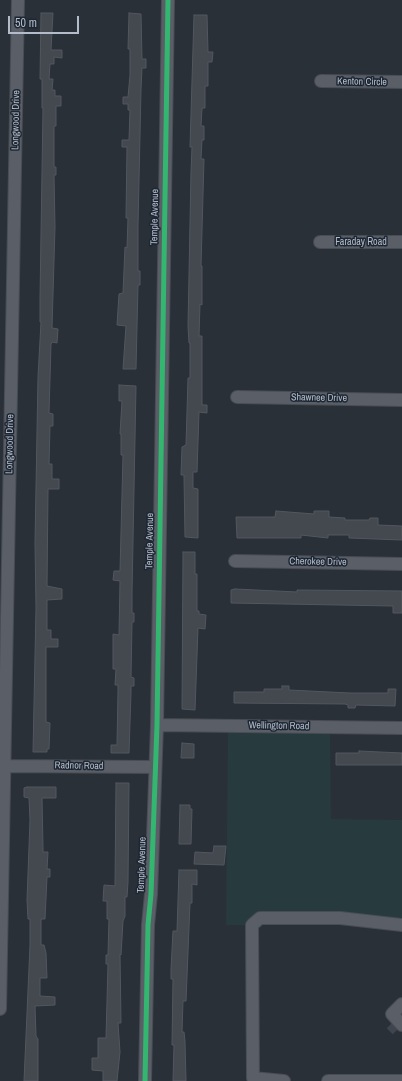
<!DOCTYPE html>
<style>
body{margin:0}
#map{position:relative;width:402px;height:1081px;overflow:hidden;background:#2a3038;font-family:"Archivo Narrow",sans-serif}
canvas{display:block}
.scale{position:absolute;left:8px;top:16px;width:71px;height:18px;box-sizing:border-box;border:2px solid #b4bcc9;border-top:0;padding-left:5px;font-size:12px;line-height:14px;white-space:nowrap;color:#b4bcc9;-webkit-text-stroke:3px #1d2633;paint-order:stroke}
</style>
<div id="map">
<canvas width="402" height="1081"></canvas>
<div class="scale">50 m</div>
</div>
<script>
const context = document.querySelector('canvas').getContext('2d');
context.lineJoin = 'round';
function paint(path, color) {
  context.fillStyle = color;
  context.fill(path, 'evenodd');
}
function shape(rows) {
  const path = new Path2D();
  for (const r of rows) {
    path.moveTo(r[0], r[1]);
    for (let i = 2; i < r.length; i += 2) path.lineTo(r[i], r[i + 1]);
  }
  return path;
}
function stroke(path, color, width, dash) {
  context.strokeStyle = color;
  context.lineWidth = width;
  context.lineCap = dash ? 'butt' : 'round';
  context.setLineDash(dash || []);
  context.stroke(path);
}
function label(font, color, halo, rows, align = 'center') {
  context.font = font + ' "Archivo Narrow",sans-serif';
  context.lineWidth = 3;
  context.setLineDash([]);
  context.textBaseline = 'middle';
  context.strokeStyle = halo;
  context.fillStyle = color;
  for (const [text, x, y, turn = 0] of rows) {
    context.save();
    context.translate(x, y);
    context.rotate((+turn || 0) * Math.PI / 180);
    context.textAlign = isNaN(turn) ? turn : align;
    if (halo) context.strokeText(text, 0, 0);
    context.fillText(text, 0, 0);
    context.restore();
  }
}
paint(shape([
 [228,725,330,727,331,819,402,820,402,925,260,918,252,925,226,925]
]), '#273a3e');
const building = shape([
 [41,13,53,13,51,50,62,50,62,58,54,57,54,64,50,64,49,79,53,79,52,90,55,90,55,96,61,96,61,106,56,106,56,126,54,126,54,167,56,167,56,175,54,175,55,227,52,328,58,329,57,343,52,342,51,344,49,413,53,414,53,426,50,426,49,464,52,464,52,479,59,479,59,489,48,489,47,586,62,589,62,599,47,600,47,630,51,630,51,639,58,639,58,647,46,647,46,722,50,723,49,749,47,749,47,752,33,752,36,608,35,543,38,377,41,322,40,322,40,298,43,108,42,108,42,79,40,79,41,13],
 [129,13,141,14,142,59,146,59,146,68,142,68,141,89,138,226,138,271,140,271,140,285,138,285,136,369,123,369,126,326,117,325,119,294,123,293,125,247,127,248,128,218,126,218,127,147,122,147,122,140,129,140,130,110,128,110,128,104,123,104,123,97,128,97,130,75,130,49,128,49,129,13],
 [194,15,207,15,208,52,213,52,212,62,208,62,208,86,205,86,205,108,202,108,201,126,204,126,204,140,202,140,201,159,204,159,201,266,202,266,202,305,200,304,199,336,202,336,202,405,207,405,207,413,199,412,197,472,193,472,193,488,198,489,198,538,185,537,184,477,184,475,181,475,182,447,186,445,188,378,190,378,190,343,189,343,188,326,191,172,192,147,190,147,194,15],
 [119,385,136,386,132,593,132,613,134,613,134,622,132,622,131,677,134,678,134,686,131,686,131,692,129,753,111,753,111,745,117,745,118,691,118,685,115,685,116,669,113,669,113,634,119,635,120,581,113,580,114,571,120,571,123,455,121,455,121,434,120,434,122,401,119,401,119,385],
 [276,511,314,514,314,511,329,511,329,517,345,518,345,520,369,520,370,518,378,518,378,525,402,526,402,540,349,538,349,535,328,535,328,538,301,535,301,538,237,538,236,517,275,517,276,511],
 [183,552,195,552,195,574,197,574,197,611,199,611,199,614,206,615,205,629,198,628,195,710,182,709,183,552],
 [235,589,297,592,297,590,402,591,402,613,393,613,393,606,231,603,231,590,235,589],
 [282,686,289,686,289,690,350,693,388,693,388,689,396,689,395,706,356,705,355,708,348,708,348,705,345,704,234,703,234,692,264,692,264,689,282,689,282,686],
 [182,743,194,744,194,758,181,758,182,743],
 [359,751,402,753,402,765,336,765,336,753,359,753,359,751],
 [116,783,129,783,128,882,127,897,125,897,125,916,123,921,121,955,120,954,121,1023,118,1023,120,1052,117,1081,103,1081,103,1071,92,1070,92,1058,98,1058,98,1038,106,1038,108,964,106,964,106,955,108,955,109,919,107,919,107,901,103,901,104,885,115,886,116,783],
 [27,787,56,787,56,798,42,798,43,848,43,852,48,852,47,869,50,869,50,877,47,877,45,919,41,919,41,945,44,945,46,953,47,978,40,978,40,996,55,997,55,1005,35,1006,36,1036,38,1039,38,1081,24,1081,30,945,30,919,28,919,27,900,30,820,29,798,24,797,24,788,27,787],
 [180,805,190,805,190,809,192,809,191,844,179,844,180,805],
 [214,846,226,846,224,865,194,864,195,852,213,853,214,846],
 [179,870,197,870,197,885,192,884,192,903,190,903,186,1001,183,1001,182,1032,184,1032,185,1041,186,1081,173,1081,174,1045,172,1045,173,979,171,979,171,969,173,931,177,931,179,870]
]);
paint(building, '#444950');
stroke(building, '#52575f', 1);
stroke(shape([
 [391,1024,397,1030]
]), '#3f454e', 12, [12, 6]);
const minor = shape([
 [321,81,402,82],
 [320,242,402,242],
 [237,397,402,400],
 [235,561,402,564],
 [157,725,402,728],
 [4,766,154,767],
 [402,1004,392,1014,402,1025],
 [0,1009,18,0],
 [145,1081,148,925,151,894,157,725,168,0],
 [284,1081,253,1078,252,925,260,918,340,918,402,925],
 [328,1081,402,1081]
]);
stroke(minor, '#484c53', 14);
stroke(minor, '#5a5e66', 12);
stroke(shape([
 [145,1081,148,925,151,894,157,725,168,0]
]), '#33b770', 5);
label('10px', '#b4bcc9', '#1d2633', [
 ["Kenton Circle",362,82,1],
 ["Longwood Drive",16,120,-89],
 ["Temple Avenue",155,217,-89],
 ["Faraday Road",361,242],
 ["Shawnee Drive",319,398,1],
 ["Longwood Drive",10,444,-89],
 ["Temple Avenue",150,541,-89],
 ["Cherokee Drive",318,562,1],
 ["Wellington Road",279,726,1],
 ["Radnor Road",79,766,1],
 ["Temple Avenue",142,865,-88]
]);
</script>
